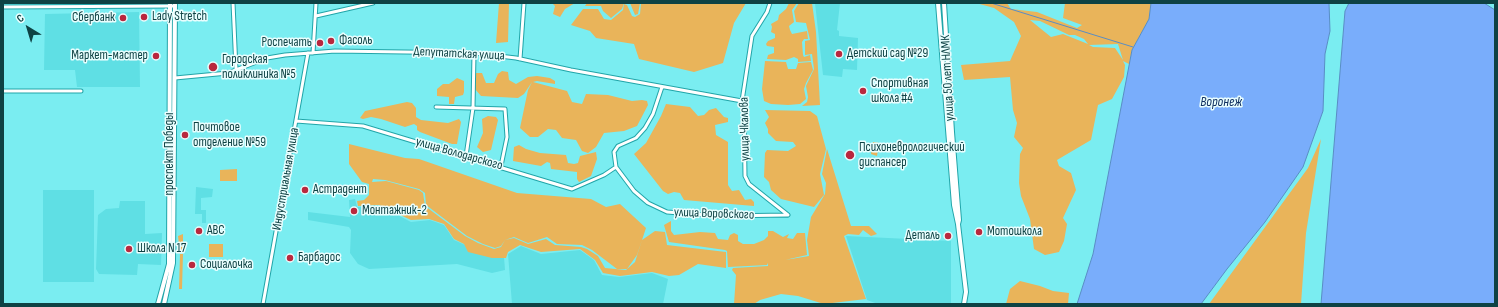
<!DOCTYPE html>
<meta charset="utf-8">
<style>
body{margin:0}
#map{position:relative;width:1498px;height:307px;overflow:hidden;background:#7aedf1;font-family:"Sofia Sans Condensed",sans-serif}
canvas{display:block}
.frame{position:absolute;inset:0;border:4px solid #0e4244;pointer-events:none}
.north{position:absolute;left:8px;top:8px;width:40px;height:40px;-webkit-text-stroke:3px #e9fefe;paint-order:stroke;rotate:322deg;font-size:11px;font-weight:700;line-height:16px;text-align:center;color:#0e4244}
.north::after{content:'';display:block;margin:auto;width:14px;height:18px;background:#0e4244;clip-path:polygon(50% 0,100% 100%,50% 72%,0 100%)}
</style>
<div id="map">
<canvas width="1498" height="307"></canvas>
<div class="frame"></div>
<div class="north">С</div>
</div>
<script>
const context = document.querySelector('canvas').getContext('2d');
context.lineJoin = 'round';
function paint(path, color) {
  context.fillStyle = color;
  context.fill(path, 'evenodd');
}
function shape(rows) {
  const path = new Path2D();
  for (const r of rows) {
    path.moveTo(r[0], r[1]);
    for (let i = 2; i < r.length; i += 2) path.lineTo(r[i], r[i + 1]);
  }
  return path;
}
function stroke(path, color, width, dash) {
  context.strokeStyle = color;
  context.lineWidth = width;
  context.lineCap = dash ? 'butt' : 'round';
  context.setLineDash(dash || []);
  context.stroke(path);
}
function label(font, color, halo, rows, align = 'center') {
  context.font = font + ' "Sofia Sans Condensed",sans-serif';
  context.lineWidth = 3;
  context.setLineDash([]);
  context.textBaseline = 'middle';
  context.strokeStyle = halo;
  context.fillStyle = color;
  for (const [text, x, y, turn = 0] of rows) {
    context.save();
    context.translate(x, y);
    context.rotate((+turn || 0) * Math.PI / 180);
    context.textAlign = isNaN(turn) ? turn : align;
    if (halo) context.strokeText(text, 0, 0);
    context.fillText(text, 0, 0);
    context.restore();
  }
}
paint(shape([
 [815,3,840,3,837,30,839,31,839,36,858,38,857,70,843,69,842,77,823,75],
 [139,12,140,87,77,87,75,70,44,70,45,14],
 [195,141,215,141,215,147,195,147],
 [196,187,213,189,212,197,201,198,201,210,206,210,206,223,202,223,202,214,195,214],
 [43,190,94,190,94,282,43,282],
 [355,199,357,207,380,206,411,222,430,220,444,225,454,240,495,258,504,257,505,270,492,273,457,264,369,269,358,264,350,253,351,230,349,227,308,220,308,212,350,217,349,200],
 [120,201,145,201,145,234,162,233,161,265,138,264,137,275,99,274,96,269,98,215,106,209,119,208],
 [846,236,951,241,951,304,878,304,867,300],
 [521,246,541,254,580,250,594,260,602,275,619,277,652,273,668,279,663,304,512,304,508,254]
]), '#5fdfe4');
paint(shape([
 [499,3,509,3,508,42,496,43],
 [552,3,575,3,565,9,560,17,553,14,555,6],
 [587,3,624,3,622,9,611,18,603,11,601,6,585,6],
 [630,3,640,3,638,14,635,15],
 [641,3,746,3,734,23,723,63,694,72,639,59,634,44,596,38,590,31,571,25,583,9,598,9,604,19,611,20,623,10,624,4,627,5,632,16,635,17,640,14],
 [789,3,797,3,792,10,794,22,789,26,790,30,792,34,807,31,808,39,804,39,802,42,803,55,804,57,810,55,811,61,798,62,798,59,794,57,786,60,767,59,768,55,774,53,774,47,767,46,766,44,768,41,775,38,775,34,771,32,772,27,771,24,778,20,779,15,786,9],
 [799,3,812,3,816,32,820,105,802,106,807,102,808,97,806,86,814,69,812,54,805,55,805,41,810,40,806,23,796,22,794,11],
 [976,3,1007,3,1011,9,1037,12,1077,28,1082,25,1063,18,1065,3,1151,3,1149,19,1132,50,1129,64,1123,61,1125,65,1124,77,1112,99,1098,105,1091,140,1057,160,1059,166,1071,173,1076,190,1063,218,1067,224,1064,241,1059,252,1045,255,1034,249,1030,219,1021,196,1019,183,1020,154,1023,148,1014,137,1017,123,1013,110,1010,77,964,80,961,65,1010,61,1021,36,1014,22,994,8],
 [1030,20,1040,21,1069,35,1075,35,1084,39,1088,44,1063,34,1051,37],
 [1118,44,1123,60,1115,48,1093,47,1089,45],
 [765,61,786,62,788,69,796,69,798,63,811,62,813,70,806,83,804,89,806,99,800,104,788,105,771,104,764,101,762,89],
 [502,71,508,72,509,80,516,84,528,77,537,76,550,78,555,81,555,84,537,81,533,82,567,91,572,102,582,104,586,94,608,95,632,101,642,100,647,101,648,105,637,126,624,131,604,133,596,147,588,153,582,151,576,140,562,138,556,130,548,129,538,137,530,137,520,128,528,90,532,82,524,94,518,98,481,96,475,89,475,73,482,73,486,83,494,83,498,74],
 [457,78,464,81,464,92,463,95,455,97,454,104,449,104,449,97,437,96,437,89,443,84,449,84],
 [407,102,412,103,416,108,416,117,421,120,448,123,459,119,461,122,457,144,452,144,420,132,417,130,417,126,414,124,405,127,381,119,371,117,363,119,360,118,365,111],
 [666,104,690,107,698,116,704,115,709,110,716,108,724,117,728,118,728,122,715,125,716,135,728,142,728,185,732,191,739,190,745,200,751,199,754,202,754,206,684,200,680,193,674,192,668,194,663,191,634,154,646,143,661,116],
 [765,110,810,111,817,116,826,149,820,174,824,195,814,207,781,199,771,190,769,182,764,177,765,153,767,150,788,151,796,146,793,142,776,141,768,133,768,129,765,123,769,117],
 [488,116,496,117,498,120,491,150,483,152,477,147,483,133,482,119],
 [1321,139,1306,233,1301,304,1209,304,1308,168],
 [873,142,879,143,877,156,871,154],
 [349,144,405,158,419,159,517,193,591,199,606,207,620,204,646,228,637,255,627,269,617,269,592,250,582,245,557,244,547,237,528,243,514,237,505,240,501,246,495,248,483,244,467,236,426,205,425,193,419,189,385,180,373,179,372,182,386,181,419,190,423,193,425,206,465,236,478,243,494,249,501,247,505,240,514,238,528,244,546,239,555,245,581,247,587,249,598,256,605,268,626,270,635,262,642,240,655,231,665,232,667,245,726,252,726,268,698,264,679,275,669,276,652,272,620,276,603,273,595,260,580,249,541,252,520,245,508,252,506,258,492,258,468,252,464,244,454,239,444,224,429,219,411,220,379,205,358,206,357,201,364,200,369,195,369,184,362,182,349,164],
 [519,145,526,149,540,153,566,155,568,163,574,164,578,163,580,156,596,152,597,159,591,176,579,182,577,179,577,172,551,169,550,163,547,162,541,166,513,161,514,147],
 [827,149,851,226,869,226,877,234,871,236,863,230,859,235,848,234,844,236,866,299,824,304,798,296,781,294,760,300,754,304,734,304,736,275,732,270,733,268,768,266,768,263,767,265,728,267,727,251,725,250,669,242,664,225,671,221,671,231,674,235,700,232,715,233,718,239,728,240,730,235,734,233,738,235,738,241,743,244,754,244,764,240,768,236,768,231,773,231,783,237,789,234,787,238,793,239,797,233,805,233,807,255,785,260,809,256,807,240,811,217,825,194,826,183,822,174],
 [237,169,237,181,220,181,220,170],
 [183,234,183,253,180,253,178,236],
 [209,244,223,244,223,257,209,257],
 [180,254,183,254,182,289,179,289],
 [1020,281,1040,286,1053,291,1069,293,1068,304,1006,304,1010,289]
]), '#e9b45a');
const water = shape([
 [1151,3,1329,3,1330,31,1325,54,1323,111,1303,167,1265,222,1227,269,1201,304,1077,304,1093,254,1132,50,1149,19,1151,3],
 [1349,3,1484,3,1495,10,1495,304,1321,304,1345,11,1349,3]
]);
paint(water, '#79adfb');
stroke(water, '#598dc4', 1);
stroke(shape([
 [991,3,1133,47]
]), '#598dc4', 1);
const minor = shape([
 [233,3,236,69],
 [770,3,767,12,752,36,742,101,744,110,745,176,749,184,788,215],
 [3,7,175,6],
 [316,16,373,3],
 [313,53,316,3],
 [520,59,524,3],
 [175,78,228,73,267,58,285,55,335,51,474,53,516,58,571,70,742,101],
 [662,87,653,114,645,128,636,138,618,146,614,152,616,167,634,191,648,203,667,212,719,216,788,215],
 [3,91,81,91],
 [436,107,505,109,507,137,501,166],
 [296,121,363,126,572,189,604,175,616,167],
 [466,156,473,108,474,53],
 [263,304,308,53]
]);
const secondary = shape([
 [938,3,954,205,958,224],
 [944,3,952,132,959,220,958,224,966,292,964,304],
 [158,304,169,264,170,3],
 [164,304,173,263,175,3]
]);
stroke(minor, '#21a5a9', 5);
stroke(secondary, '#21a5a9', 6);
stroke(minor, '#fff', 3);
stroke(secondary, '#fff', 4);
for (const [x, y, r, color] of [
 [144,17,4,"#b9283e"],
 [123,18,4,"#b9283e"],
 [331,41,4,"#b9283e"],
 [320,43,4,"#b9283e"],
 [839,54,4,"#b9283e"],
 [156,56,4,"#b9283e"],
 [213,67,5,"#b9283e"],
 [863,91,4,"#b9283e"],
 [185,135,4,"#b9283e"],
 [850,155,5,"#b9283e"],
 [305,190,4,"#b9283e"],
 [354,211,4,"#b9283e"],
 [199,231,4,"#b9283e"],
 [979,232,4,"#b9283e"],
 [948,236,4,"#b9283e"],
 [129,249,4,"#b9283e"],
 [290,258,4,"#b9283e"],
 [192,265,4,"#b9283e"]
]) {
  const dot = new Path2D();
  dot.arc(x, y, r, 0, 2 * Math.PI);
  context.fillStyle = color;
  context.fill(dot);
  stroke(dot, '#e9fefe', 1.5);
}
label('13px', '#0e4244', '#e9fefe', [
 ["Lady Stretch",152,17],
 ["Сбербанк",115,18,"right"],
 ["Фасоль",339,41],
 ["Роспечать",312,43,"right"],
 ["Детский сад №29",847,54],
 ["Маркет-мастер",148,56,"right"],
 ["Городская",222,60],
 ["поликлиника №5",222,75],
 ["Спортивная",871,84],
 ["школа #4",871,99],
 ["Почтовое",193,128],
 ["отделение №59",193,143],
 ["Психоневрологический",859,148],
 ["диспансер",859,163],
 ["Астрадент",313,190],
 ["Монтажник-2",362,211],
 ["АВС",207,231],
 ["Мотошкола",987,232],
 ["Деталь",940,236,"right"],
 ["Школа N 17",137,249],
 ["Барбадос",298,258],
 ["Социалочка",200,265]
], 'left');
label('13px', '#0e4244', '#e9fefe', [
 ["Депутатская улица",459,54,3],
 ["улица 50 лет НЛМК",948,78,-93],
 ["улица Чкалова",745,129,-91],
 ["проспект Победы",170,154,-90],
 ["улица Володарского",459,154,16],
 ["Индустриальная улица",286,179,-80],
 ["улица Воровского",714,214,2]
]);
label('italic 14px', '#103061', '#e9fefe', [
 ["Воронеж",1221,102]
]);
</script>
